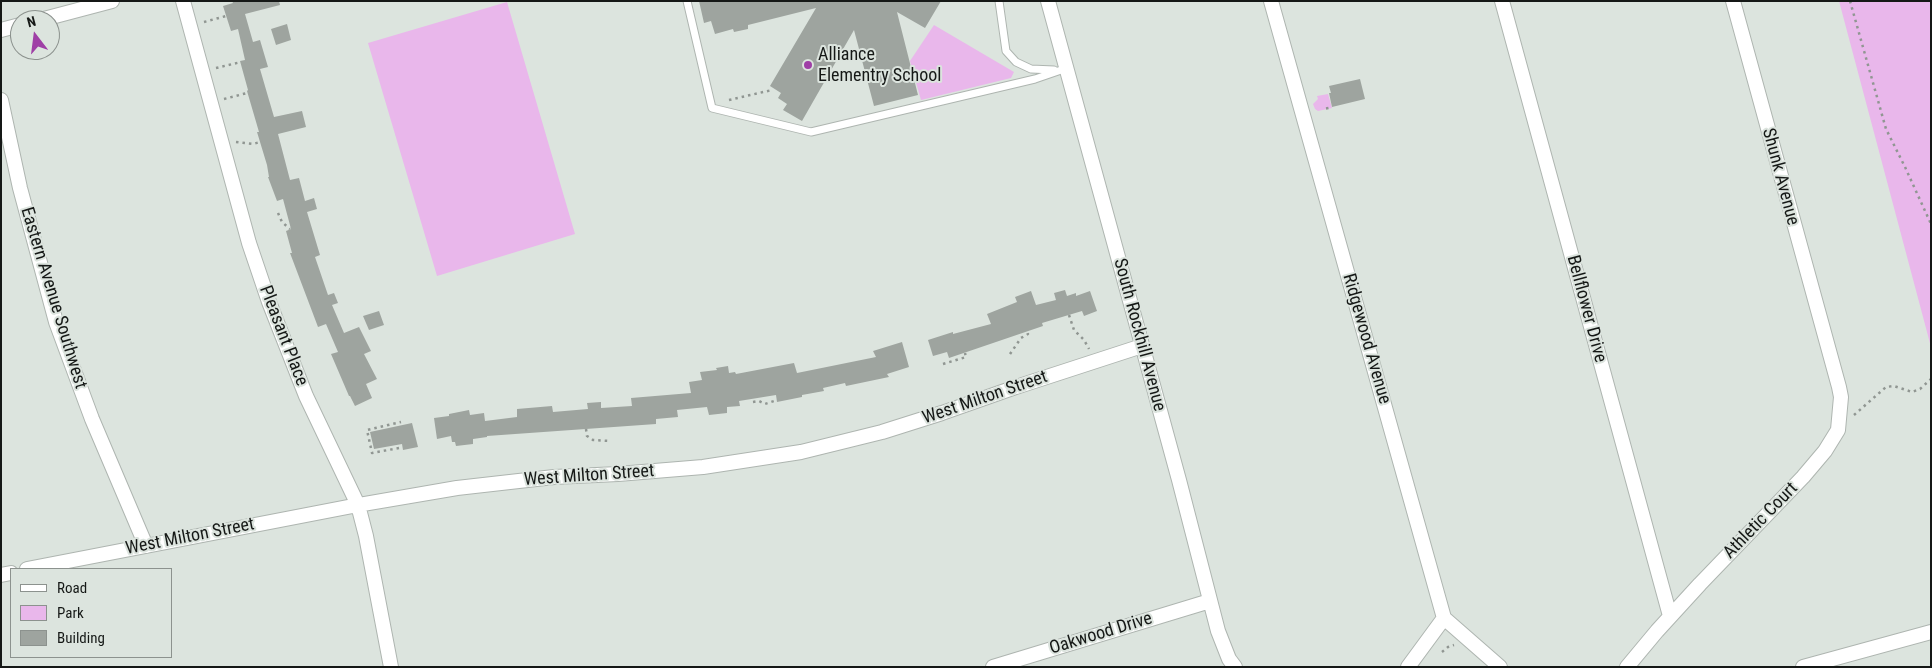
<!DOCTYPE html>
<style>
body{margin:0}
#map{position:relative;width:1932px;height:668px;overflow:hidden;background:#dce4de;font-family:"Roboto Condensed",sans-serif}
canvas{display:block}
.frame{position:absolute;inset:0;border:2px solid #151816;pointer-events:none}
.legend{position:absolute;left:10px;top:568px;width:162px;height:90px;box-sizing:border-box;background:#dce4de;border:1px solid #8c928e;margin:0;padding:6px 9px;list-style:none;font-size:15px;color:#151816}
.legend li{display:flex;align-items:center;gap:10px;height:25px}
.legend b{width:25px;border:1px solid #8c928e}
.north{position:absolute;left:10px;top:10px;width:50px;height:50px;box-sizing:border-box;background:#dce4de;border:1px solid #8c928e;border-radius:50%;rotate:345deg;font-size:14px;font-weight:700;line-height:20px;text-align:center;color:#151816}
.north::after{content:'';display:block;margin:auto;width:18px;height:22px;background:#9f3fa6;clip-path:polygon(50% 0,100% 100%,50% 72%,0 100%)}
</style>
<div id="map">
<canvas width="1932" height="668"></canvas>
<div class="frame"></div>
<ul class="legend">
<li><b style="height:6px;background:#fff"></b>Road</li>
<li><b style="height:14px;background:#e9b7eb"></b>Park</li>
<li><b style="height:14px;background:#9ea49f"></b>Building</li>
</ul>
<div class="north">N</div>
</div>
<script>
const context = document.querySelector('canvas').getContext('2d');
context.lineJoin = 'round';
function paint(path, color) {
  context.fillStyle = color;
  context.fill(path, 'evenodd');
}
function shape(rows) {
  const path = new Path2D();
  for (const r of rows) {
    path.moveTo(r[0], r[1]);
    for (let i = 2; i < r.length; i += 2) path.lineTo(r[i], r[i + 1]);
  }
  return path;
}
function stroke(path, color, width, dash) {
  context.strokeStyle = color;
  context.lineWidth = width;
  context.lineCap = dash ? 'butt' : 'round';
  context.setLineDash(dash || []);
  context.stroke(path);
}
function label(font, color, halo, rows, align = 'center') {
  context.font = font + ' "Roboto Condensed",sans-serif';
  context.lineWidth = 4;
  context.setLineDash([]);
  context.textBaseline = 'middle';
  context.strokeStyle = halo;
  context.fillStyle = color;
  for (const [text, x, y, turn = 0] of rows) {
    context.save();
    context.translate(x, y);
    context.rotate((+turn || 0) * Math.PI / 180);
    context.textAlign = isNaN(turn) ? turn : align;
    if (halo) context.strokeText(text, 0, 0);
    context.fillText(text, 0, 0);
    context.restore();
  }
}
paint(shape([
 [1839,1,1931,1,1931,347],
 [507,2,575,234,437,276,368,43],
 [934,25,1014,72,1011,78,921,100,910,61],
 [1328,94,1332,108,1318,111,1315,109,1313,104,1318,99,1317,96]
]), '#e9b7eb');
paint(shape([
 [232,1,279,1,280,5,245,14,253,42,260,40,268,67,260,69,274,117,302,111,306,127,278,134,290,180,299,178,305,201,314,198,317,209,307,212,320,255,315,257,328,295,334,293,338,303,332,305,344,333,359,327,371,351,364,354,377,379,366,384,372,398,355,406,350,396,349,396,331,354,338,352,326,324,318,327,290,253,292,253,286,231,291,229,283,199,277,201,268,177,269,177,267,165,257,132,259,132,247,91,248,90,240,61,245,60,238,29,231,31,223,6,233,3],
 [699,1,941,1,925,28,897,12,918,95,874,106,854,30,802,121,783,110,787,104,778,98,781,93,770,86,816,8,748,25,748,29,734,32,733,29,715,34,711,21,704,23],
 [287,24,291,40,276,45,271,29],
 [1360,79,1365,99,1332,107,1329,93,1331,93,1329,86],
 [1065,290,1067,296,1076,293,1076,296,1090,291,1097,311,1084,316,1082,311,1042,323,1043,326,949,358,947,352,933,356,928,340,953,332,953,334,991,324,987,314,1017,302,1015,297,1031,291,1036,305,1056,300,1054,293],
 [379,311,384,325,369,330,363,316],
 [902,342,909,367,887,374,889,377,846,386,845,383,823,388,824,391,802,395,802,397,777,402,776,395,739,401,740,406,727,407,727,413,709,415,707,407,677,410,678,417,656,419,656,424,487,436,487,437,473,439,473,444,456,446,455,442,452,442,451,436,437,439,434,418,449,416,449,414,469,410,470,415,484,413,485,421,517,417,517,409,552,406,553,412,588,409,587,403,601,402,601,408,632,406,631,398,691,393,689,382,702,380,700,372,717,370,716,368,728,366,729,373,735,372,736,374,794,363,797,373,876,357,873,351],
 [412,423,418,447,403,450,402,444,374,449,370,432]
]), '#9ea49f');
const lane = shape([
 [687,1,712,108,811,132,1035,79,1067,68],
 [999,1,1006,51,1016,62,1031,69,1054,70]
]);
const street = shape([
 [183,1,249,243,269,302,306,396,358,505,366,536,391,667],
 [1048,1,1179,480,1218,631,1229,659,1235,667],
 [1271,1,1444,618],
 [1502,1,1670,616],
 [40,20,112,1],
 [1,30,20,25],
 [1,100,20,188,56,322,92,419,146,546],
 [27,569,358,505,457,488,554,477,618,474,703,467,801,452,882,432,942,413,1016,387,1142,346],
 [1,575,11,573],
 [1444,618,1500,667],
 [993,667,1210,601],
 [1408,667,1444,618],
 [1627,667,1657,631,1700,584,1803,477,1825,451,1838,430,1841,397,1839,387,1733,1],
 [1803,667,1931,632]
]);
stroke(lane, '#aeb5b0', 9);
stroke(street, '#aeb5b0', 16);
stroke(shape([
 [1850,1,1886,129,1905,167,1931,224],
 [204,22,226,16],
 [216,68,241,62],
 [224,99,247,93],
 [729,100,772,90],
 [1327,107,1328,112],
 [236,142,253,144,260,142],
 [278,213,282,222,290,229],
 [1069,315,1074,330,1084,340,1089,349],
 [1010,354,1021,338,1028,334,1027,331],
 [943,364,966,357,965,353],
 [753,402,759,401,765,404,777,400],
 [1854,415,1886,387,1894,386,1912,392,1920,389,1931,379],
 [586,429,587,436,593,440,610,441],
 [399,448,372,453,367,430,401,422],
 [1442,652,1448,647,1454,645]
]), '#909692', 2.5, [2.5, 4]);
stroke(lane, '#fff', 7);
stroke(street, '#fff', 14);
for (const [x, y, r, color] of [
 [808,65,5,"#9f3fa6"]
]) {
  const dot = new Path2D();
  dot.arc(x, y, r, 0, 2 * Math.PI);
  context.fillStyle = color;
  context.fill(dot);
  stroke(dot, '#dce4de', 2);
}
label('18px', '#151816', '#dce4de', [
 ["Alliance",818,55],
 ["Elementry School",818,76]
], 'left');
label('18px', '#151816', '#dce4de', [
 ["Shunk Avenue",1780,177,75],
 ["Eastern Avenue Southwest",53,298,73],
 ["Bellflower Drive",1586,309,75],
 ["South Rockhill Avenue",1139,335,75],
 ["Pleasant Place",283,336,69],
 ["Ridgewood Avenue",1366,339,74],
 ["West Milton Street",985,398,-19],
 ["West Milton Street",589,476,-4],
 ["Athletic Court",1761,521,-46],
 ["West Milton Street",190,537,-11],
 ["Oakwood Drive",1101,634,-17]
]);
</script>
